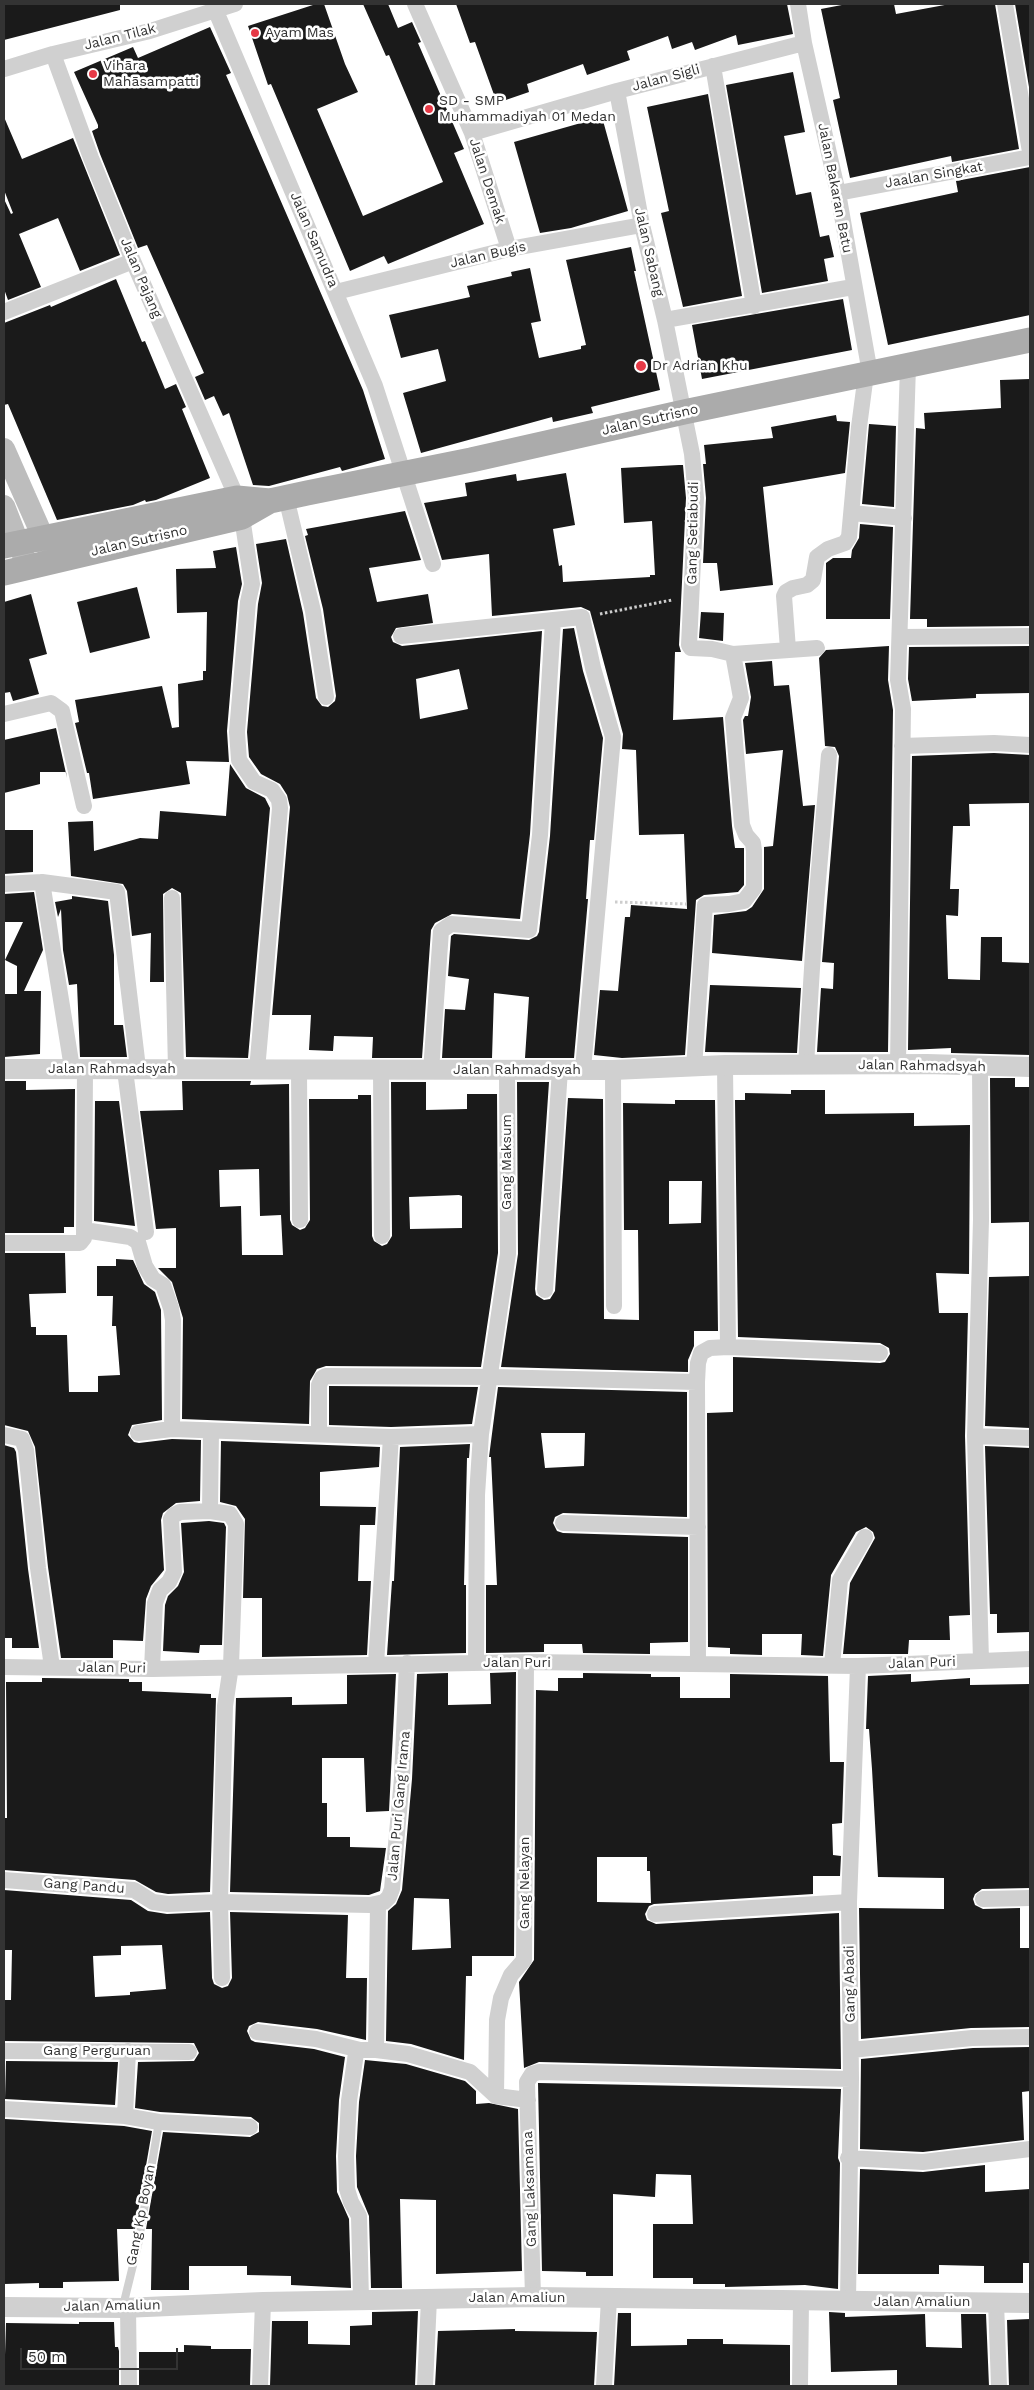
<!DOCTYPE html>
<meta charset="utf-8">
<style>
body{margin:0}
#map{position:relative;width:1034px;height:2390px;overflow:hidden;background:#fff;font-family:"Work Sans",sans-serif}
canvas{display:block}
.frame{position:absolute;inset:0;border:5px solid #333;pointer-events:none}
.scale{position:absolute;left:20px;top:2348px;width:158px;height:22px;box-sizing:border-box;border:2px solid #333;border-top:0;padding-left:6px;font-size:15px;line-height:18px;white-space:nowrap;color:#333;-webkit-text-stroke:4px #fff;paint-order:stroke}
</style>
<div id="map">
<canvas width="1034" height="2390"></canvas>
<div class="frame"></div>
<div class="scale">50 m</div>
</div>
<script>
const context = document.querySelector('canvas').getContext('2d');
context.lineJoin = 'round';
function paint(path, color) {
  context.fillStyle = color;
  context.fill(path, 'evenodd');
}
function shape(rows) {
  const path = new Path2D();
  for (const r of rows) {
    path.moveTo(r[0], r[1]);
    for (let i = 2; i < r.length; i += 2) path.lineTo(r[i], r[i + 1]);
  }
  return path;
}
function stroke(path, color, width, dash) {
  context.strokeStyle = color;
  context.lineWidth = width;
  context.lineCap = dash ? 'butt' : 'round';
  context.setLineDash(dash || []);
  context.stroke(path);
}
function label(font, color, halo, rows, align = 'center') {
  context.font = font + ' "Work Sans",sans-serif';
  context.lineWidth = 5;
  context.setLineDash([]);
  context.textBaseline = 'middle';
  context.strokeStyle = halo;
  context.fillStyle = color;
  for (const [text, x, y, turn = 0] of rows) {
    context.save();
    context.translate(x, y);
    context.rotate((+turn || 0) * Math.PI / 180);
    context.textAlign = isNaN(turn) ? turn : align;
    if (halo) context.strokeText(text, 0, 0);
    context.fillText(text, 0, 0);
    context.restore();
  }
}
paint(shape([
 [4,4,120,4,120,10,4,40],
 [316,4,324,4,345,64,358,92,317,109,363,216,443,182,389,55,386,56,363,4,388,4,398,28,412,22,421,42,418,43,464,149,454,153,484,224,388,264,384,256,350,271,271,84,268,85,248,26],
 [456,4,787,4,793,34,738,45,736,35,695,50,692,42,672,49,668,36,627,51,630,60,587,75,583,64,527,84,529,92,497,103,475,42,470,43],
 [847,4,894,4,896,14,950,4,995,4,1019,149,952,162,951,156,850,178,833,100,840,98,821,9],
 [1015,4,1030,4,1030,93],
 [210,27,231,73,226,75,363,390,385,459,342,471,340,467,269,486,253,485,229,413,223,416,214,396,205,400,195,377,204,373,147,245,138,248,100,154,92,131,98,128,98,125,74,72,133,47,138,58],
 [793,72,805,132,784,136,796,195,811,192,820,237,829,235,834,257,824,259,828,281,762,293,726,85],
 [708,94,742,296,683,307,661,213,669,211,647,107],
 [4,117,22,159,73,138,120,255,80,271,58,218,19,234,41,287,8,300,4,289,4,199,11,214,13,213,4,190],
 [602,117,628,211,571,228,540,233,514,142],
 [1030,167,1030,315,888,345,860,213,958,192,956,181],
 [631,247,636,271,634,271,660,390,591,407,593,413,553,422,552,417,421,453,403,393,446,381,438,349,401,358,389,315,470,297,467,286,512,276,511,272,530,268,541,321,531,323,539,358,581,349,581,346,586,345,566,260],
 [116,279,142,342,145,341,165,389,176,384,186,407,182,409,210,478,156,500,146,502,145,500,133,505,57,520,8,404,4,405,4,323,50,305,51,307],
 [843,299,852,350,702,379,692,325],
 [1030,379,1030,626,927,627,927,619,910,619,916,428,925,429,924,413,1001,408,1000,380],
 [836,415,837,421,850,422,845,473,763,487,773,585,720,591,717,563,703,563,706,498,703,464,706,464,704,445,773,438,771,427],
 [869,424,896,426,894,507,862,504],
 [679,465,683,465,686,498,679,645,681,652,675,652,673,720,723,717,732,826,735,848,744,848,744,885,738,892,704,895,696,900,685,1055,622,1058,594,1055,600,990,618,991,625,917,630,917,631,905,687,909,684,834,639,835,636,750,622,749,623,734,590,611,581,607,492,616,489,554,442,560,424,503,467,496,465,483,516,474,517,481,566,473,575,525,553,529,559,566,562,565,563,582,650,577,650,575,655,575,652,521,624,523,621,468],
 [405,511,421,560,369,568,377,602,428,594,433,623,396,628,391,637,393,642,402,646,542,631,530,834,520,919,452,914,435,923,431,930,422,1058,372,1058,373,1037,334,1036,333,1051,309,1050,311,1015,272,1015,290,807,287,795,280,784,261,774,249,757,247,732,258,604,262,583,256,544,286,539,303,613,316,698,322,706,328,707,335,701,336,696,323,609,305,536,308,535,306,529],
 [459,669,468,709,420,719,416,679],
 [860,524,893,527,890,619,826,619,826,563,833,558,851,558,852,550,859,538],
 [236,547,242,584,238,601,227,731,229,762,186,761,190,784,93,799,89,773,87,773,75,723,79,722,75,700,162,686,172,728,179,727,178,684,203,680,203,671,206,671,207,612,177,613,176,569,216,568,213,551],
 [137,587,150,638,90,653,77,602],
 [31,594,47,654,29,659,39,694,13,701,10,692,4,693,4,602],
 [701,612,724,613,723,641,699,638],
 [574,628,583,671,603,738,594,840,590,840,586,899,588,899,574,1058,525,1058,529,997,494,993,492,1058,442,1058,445,1009,465,1010,469,979,448,976,451,936,454,934,529,940,537,936,539,932,550,836,563,629],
 [889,646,888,680,893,710,888,1052,817,1052,821,988,833,989,834,963,822,962,839,756,835,747,825,746,819,658,826,650],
 [1030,646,1030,693,976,694,976,698,912,701,908,679,909,647],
 [772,661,774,686,789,685,803,806,815,805,802,961,712,953,714,915,746,911,752,907,764,889,764,847,773,846,783,750,746,754,743,720,745,716,748,716,751,697,745,663],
 [56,728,67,778,66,772,40,772,40,784,4,793,4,740],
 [994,753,1030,755,1030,803,969,804,970,826,953,826,950,889,959,889,958,916,946,915,948,979,980,980,981,937,1002,937,1002,962,1030,963,1030,1055,951,1053,951,1048,908,1050,912,756],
 [230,764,246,788,265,798,270,808,248,1058,186,1057,181,893,172,888,163,894,164,982,150,982,151,933,132,936,127,891,123,884,71,876,68,822,93,821,94,851,140,838,158,839,160,811,226,816],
 [4,830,33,830,33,872,4,874],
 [34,892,43,950,24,991,41,991,40,1054,4,1057,4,994,17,994,17,966,5,960,23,922,4,922,4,894],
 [72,896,108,901,114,955,114,1025,123,1025,127,1057,80,1057,77,984,69,985,63,950,61,909,58,917,55,902,72,899],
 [710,985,801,988,797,1053,705,1052],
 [990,1078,1015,1078,1015,1087,1030,1087,1030,1222,991,1223],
 [4,1081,26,1081,26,1090,75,1089,74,1227,64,1227,64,1233,4,1233],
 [182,1081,251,1081,250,1085,289,1084,290,1220,292,1225,300,1230,305,1228,310,1220,309,1099,358,1099,358,1095,371,1095,372,1236,374,1241,382,1246,387,1244,392,1236,391,1082,426,1082,426,1110,467,1109,467,1094,497,1094,498,1253,481,1367,326,1366,317,1369,310,1381,309,1424,182,1419,183,1318,172,1282,158,1268,176,1268,176,1228,156,1229,140,1111,183,1110],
 [259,1169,260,1216,281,1215,283,1255,242,1255,241,1206,220,1207,219,1170],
 [459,1195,462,1196,462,1228,410,1229,409,1197],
 [517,1082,549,1082,535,1289,536,1295,544,1300,550,1299,555,1291,568,1098,603,1099,604,1319,639,1320,638,1230,624,1230,623,1103,675,1104,675,1100,715,1100,718,1331,694,1331,694,1346,688,1360,688,1372,501,1367,518,1254],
 [669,1181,702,1181,701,1223,669,1224],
 [791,1090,825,1090,825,1114,914,1113,914,1126,970,1125,969,1274,936,1273,939,1313,968,1313,965,1436,970,1615,949,1616,950,1640,909,1640,908,1654,843,1654,850,1583,875,1538,873,1532,866,1527,856,1532,831,1575,823,1656,801,1655,802,1634,762,1634,762,1655,730,1654,730,1648,708,1647,707,1413,733,1412,733,1357,880,1363,885,1362,890,1354,889,1348,880,1343,738,1337,735,1100,745,1100,745,1093,791,1094],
 [95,1101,119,1101,135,1226,94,1221],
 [4,1253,65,1253,66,1293,29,1294,31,1327,36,1327,36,1335,67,1335,69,1392,98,1392,98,1376,120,1375,116,1326,112,1326,113,1296,97,1296,97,1266,116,1266,116,1259,133,1260,144,1284,155,1292,161,1310,162,1420,132,1425,128,1435,134,1442,139,1443,172,1439,201,1440,200,1501,176,1503,163,1513,161,1520,164,1570,151,1586,146,1599,143,1641,113,1640,113,1658,61,1658,48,1567,35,1447,28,1431,4,1425],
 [1030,1276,1030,1428,985,1426,989,1277],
 [329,1386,478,1387,472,1424,391,1427,329,1425],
 [498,1387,687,1392,687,1517,563,1513,555,1517,553,1523,557,1531,563,1533,688,1537,688,1642,650,1643,650,1654,583,1653,582,1644,544,1644,544,1652,486,1653,486,1585,497,1585,491,1457,489,1457],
 [541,1433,585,1433,584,1466,545,1468],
 [221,1441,380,1447,379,1467,320,1472,320,1506,376,1507,375,1525,360,1525,358,1581,371,1581,367,1655,262,1657,262,1598,243,1598,245,1519,236,1506,220,1502],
 [470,1444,469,1458,467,1458,464,1585,466,1585,466,1653,387,1655,392,1581,394,1581,400,1447],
 [4,1445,14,1448,16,1452,28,1569,39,1648,12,1648,12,1638,4,1638],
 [985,1446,1030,1448,1030,1632,997,1633,997,1614,990,1614],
 [209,1521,224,1523,226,1527,222,1645,200,1645,199,1653,163,1651,165,1605,168,1596,178,1586,184,1572,181,1523],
 [516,1672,514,1956,472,1956,472,1976,466,1976,464,2060,411,2044,386,2041,388,1911,396,1904,402,1890,412,1779,417,1674,448,1673,448,1705,491,1704,490,1673],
 [414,1898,449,1899,451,1948,412,1950],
 [583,1673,651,1674,651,1677,680,1677,680,1698,730,1698,730,1674,828,1676,830,1762,844,1762,842,1823,832,1824,833,1855,841,1856,840,1876,813,1876,813,1894,654,1904,649,1906,645,1914,647,1920,656,1924,839,1913,841,2069,539,2062,524,2068,519,1982,534,1960,536,1690,558,1691,558,1678,583,1678],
 [597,1857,647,1857,647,1871,650,1871,651,1903,597,1902],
 [396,1674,389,1811,366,1812,364,1758,322,1758,322,1803,327,1803,327,1837,350,1837,350,1847,386,1848,380,1891,369,1895,230,1892,236,1698,292,1697,292,1705,347,1704,347,1675],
 [911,1674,911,1682,970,1678,970,1685,1030,1684,1030,1888,982,1889,975,1894,973,1899,975,1905,983,1909,1020,1908,1020,1948,1030,1948,1030,2027,971,2028,861,2039,859,1908,944,1909,944,1878,878,1877,872,1769,869,1729,866,1729,868,1676],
 [42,1678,129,1679,129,1682,142,1682,142,1691,211,1694,211,1698,216,1698,210,1892,168,1894,156,1892,135,1880,4,1870,4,1818,7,1818,6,1682,42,1682],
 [4,1890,131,1900,148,1911,167,1914,210,1912,212,1978,214,1984,222,1988,228,1986,232,1978,230,1912,348,1915,346,1978,367,1978,366,2040,317,2029,258,2022,249,2026,247,2031,251,2040,255,2042,314,2049,345,2057,339,2100,336,2156,337,2192,349,2219,351,2288,291,2285,291,2276,247,2275,247,2266,189,2266,189,2290,151,2290,152,2229,146,2229,163,2132,250,2137,259,2132,259,2123,251,2117,160,2112,135,2108,138,2062,194,2061,199,2053,194,2043,4,2041,4,2000,11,2000,12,1950,5,1950],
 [162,1945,166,1989,130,1992,130,1995,95,1997,93,1956,121,1955,121,1946],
 [1030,2047,1030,2091,1022,2092,1024,2140,923,2152,860,2149,861,2059,973,2048],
 [365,2060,406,2064,465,2081,476,2091,476,2104,489,2103,518,2109,522,2271,436,2274,436,2200,400,2199,402,2288,371,2288,369,2216,357,2187,356,2156,359,2102],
 [6,2061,118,2062,115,2105,5,2099],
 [538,2083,841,2089,838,2158,840,2163,838,2289,805,2285,725,2287,725,2284,693,2284,693,2278,653,2278,653,2224,693,2224,691,2175,656,2174,655,2197,613,2194,613,2276,586,2276,586,2272,542,2271],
 [5,2119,124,2126,152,2131,135,2229,117,2229,119,2281,63,2282,63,2288,39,2288,39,2283,4,2284],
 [985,2165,985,2192,1030,2189,1030,2263,1023,2263,1023,2283,984,2283,984,2266,939,2265,939,2274,858,2274,860,2169,923,2172],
 [418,2311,415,2386,270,2386,272,2321,308,2321,308,2344,350,2345,350,2326,372,2325,372,2312],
 [829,2312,845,2313,845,2317,925,2314,926,2347,962,2348,961,2314,986,2314,989,2386,897,2386,897,2370,831,2372],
 [618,2313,631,2313,631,2346,687,2345,687,2339,723,2339,723,2344,790,2345,790,2386,614,2386],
 [1030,2319,1030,2386,1009,2386,1007,2320],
 [79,2322,114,2322,115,2347,118,2347,119,2351,119,2386,4,2386,6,2323,79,2324],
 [515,2329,515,2331,597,2332,594,2386,435,2386,438,2331],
 [184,2345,211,2346,211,2349,251,2349,250,2386,139,2386,139,2352,184,2352]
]), '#1a1a1a');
stroke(shape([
 [600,614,672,600],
 [615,902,687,904]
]), '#cdcdcd', 3, [2.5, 2.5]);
stroke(shape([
 [123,2306,138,2245,159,2122]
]), '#d0d0d0', 8);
stroke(shape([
 [415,4,472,133,509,249],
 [798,4,804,43,838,193,870,373],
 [1005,4,1030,152],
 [215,9,375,386,433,564],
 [53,54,91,158,133,261,237,498],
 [713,66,754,306],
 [4,69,53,54,150,31,235,4],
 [617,91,642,225,665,320,692,454,696,498,689,645,691,648,712,649,733,654],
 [472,133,617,91,804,43],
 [838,193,1030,157],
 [336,292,509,249,642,225],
 [4,312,133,261],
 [665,320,853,287],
 [286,497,313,611,326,697],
 [852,513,904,518],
 [242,517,252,584,248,602,237,732,239,760,254,782,272,790,279,800,280,808,257,1070],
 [401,636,582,617,593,668,613,737,583,1069],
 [900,637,1030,636],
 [788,649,784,596,786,592,793,588,807,585,813,580,817,557,828,549,845,543,849,537,859,427,866,374],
 [4,714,51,703,62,711,84,806],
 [902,746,994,743,1030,745],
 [42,882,72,1068],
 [4,884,42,882,117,892,138,1068],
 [172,898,176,1069],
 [898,1064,903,709,898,680,908,366],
 [725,1065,728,1347],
 [806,1065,816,904,829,755],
 [980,1066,981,1220,975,1436,981,1661],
 [694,1068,705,905,729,904,744,901,754,888,754,851,753,843,746,835,742,825,733,718,741,698,733,654,817,648],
 [125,1070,146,1232],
 [299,1070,300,1220],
 [381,1070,382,1236],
 [613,1070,614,1306],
 [431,1071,441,931,451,924,529,930,540,835,553,621],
 [84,1230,130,1237,138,1242,145,1266,153,1279,163,1285,171,1308,173,1320,172,1429],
 [4,1243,80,1243,84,1238,85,1069],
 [545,1290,560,1070],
 [138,1433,172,1429,391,1437,481,1434,477,1495,476,1663],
 [319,1433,319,1385,322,1378,326,1376,490,1377,697,1382],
 [481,1434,508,1254,507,1069],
 [4,1435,22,1439,26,1450,38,1568,52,1667],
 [975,1436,1030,1438],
 [210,1511,211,1431],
 [563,1523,698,1527],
 [376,1664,391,1437],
 [698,1664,697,1382,698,1363,701,1353,710,1348,728,1347,880,1353],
 [832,1665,840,1580,865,1537],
 [4,1667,152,1669,526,1662,858,1666,1030,1659],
 [152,1669,155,1603,160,1590,169,1582,174,1572,171,1519,174,1515,180,1512,210,1511,230,1514,236,1524,231,1666,225,1706,220,1902,222,1978],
 [4,1880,134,1890,153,1902,168,1904,220,1902,370,1905,384,1902,389,1897,392,1889,402,1778,407,1663],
 [983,1899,1030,1898],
 [655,1914,849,1902],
 [257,2032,316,2039,360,2050],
 [376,2050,378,1904],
 [851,2050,972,2038,1030,2037],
 [4,2051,189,2052],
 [496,2096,497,2020,501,1998,511,1975,524,1960,526,1662],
 [4,2109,125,2116,159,2122,250,2127],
 [125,2116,128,2051],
 [848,2158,923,2162,1030,2149],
 [533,2297,527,2082,532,2074,539,2072,851,2079],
 [361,2300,359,2216,351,2202,347,2189,346,2156,349,2101,356,2053,360,2050,376,2050,408,2054,470,2072,496,2096,528,2100],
 [848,2302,851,2079,849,1902,858,1666],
 [996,2302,999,2386],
 [128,2307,129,2386],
 [260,2386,263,2302],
 [425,2386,429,2299],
 [604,2386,609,2299],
 [800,2386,801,2301]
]), '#d0d0d0', 16);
stroke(shape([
 [4,1069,613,1070,725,1065,927,1064,1030,1067],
 [4,2307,123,2308,263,2302,533,2297,1030,2303]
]), '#d0d0d0', 20);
stroke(shape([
 [4,449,50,553],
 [4,506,25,560]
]), '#bdbdbd', 22);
stroke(shape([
 [4,546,237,498,270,501,307,493,471,460,684,412,1030,340],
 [4,573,242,517,270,501]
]), '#ababab', 25);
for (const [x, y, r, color] of [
 [255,33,5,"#e63946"],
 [93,74,5,"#e63946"],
 [429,109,5,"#e63946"],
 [641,366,6,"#e63946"]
]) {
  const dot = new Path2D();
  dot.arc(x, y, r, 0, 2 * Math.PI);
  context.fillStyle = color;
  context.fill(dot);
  stroke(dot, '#fff', 2);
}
label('14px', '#333', '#fff', [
 ["Ayam Mas",265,33],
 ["Vihāra",103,66],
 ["Mahāsampatti",103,82],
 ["SD - SMP",439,101],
 ["Muhammadiyah 01 Medan",439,117],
 ["Dr Adrian Khu",652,366]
], 'left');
label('14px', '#333', '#fff', [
 ["Jalan Tilak",120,37,-14],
 ["Jalan Sigli",666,78,-15],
 ["Jaalan Singkat",934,175,-10],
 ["Jalan Demak",487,181,72],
 ["Jalan Bakaran Batu",835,188,79],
 ["Jalan Samudra",314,240,67],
 ["Jalan Sabang",649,252,77],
 ["Jalan Bugis",488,255,-13],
 ["Jalan Pajang",141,278,67],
 ["Jalan Sutrisno",650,420,-13],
 ["Gang Setiabudi",693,533,-89],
 ["Jalan Sutrisno",139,541,-13],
 ["Jalan Rahmadsyah",922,1066,1],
 ["Jalan Rahmadsyah",112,1069],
 ["Jalan Rahmadsyah",517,1070],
 ["Gang Maksum",507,1162,-90],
 ["Jalan Puri",517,1663],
 ["Jalan Puri",922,1663,-2],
 ["Jalan Puri",112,1668,1],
 ["Jalan Puri Gang Irama",399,1806,-85],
 ["Gang Nelayan",525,1883,-90],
 ["Gang Pandu",84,1886,4],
 ["Gang Abadi",850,1984,-91],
 ["Gang Perguruan",97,2051],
 ["Gang Laksamana",530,2189,-92],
 ["Gang Kp Boyan",141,2215,-79],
 ["Jalan Amaliun",517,2298],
 ["Jalan Amaliun",922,2302],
 ["Jalan Amaliun",112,2306,-1]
]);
</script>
